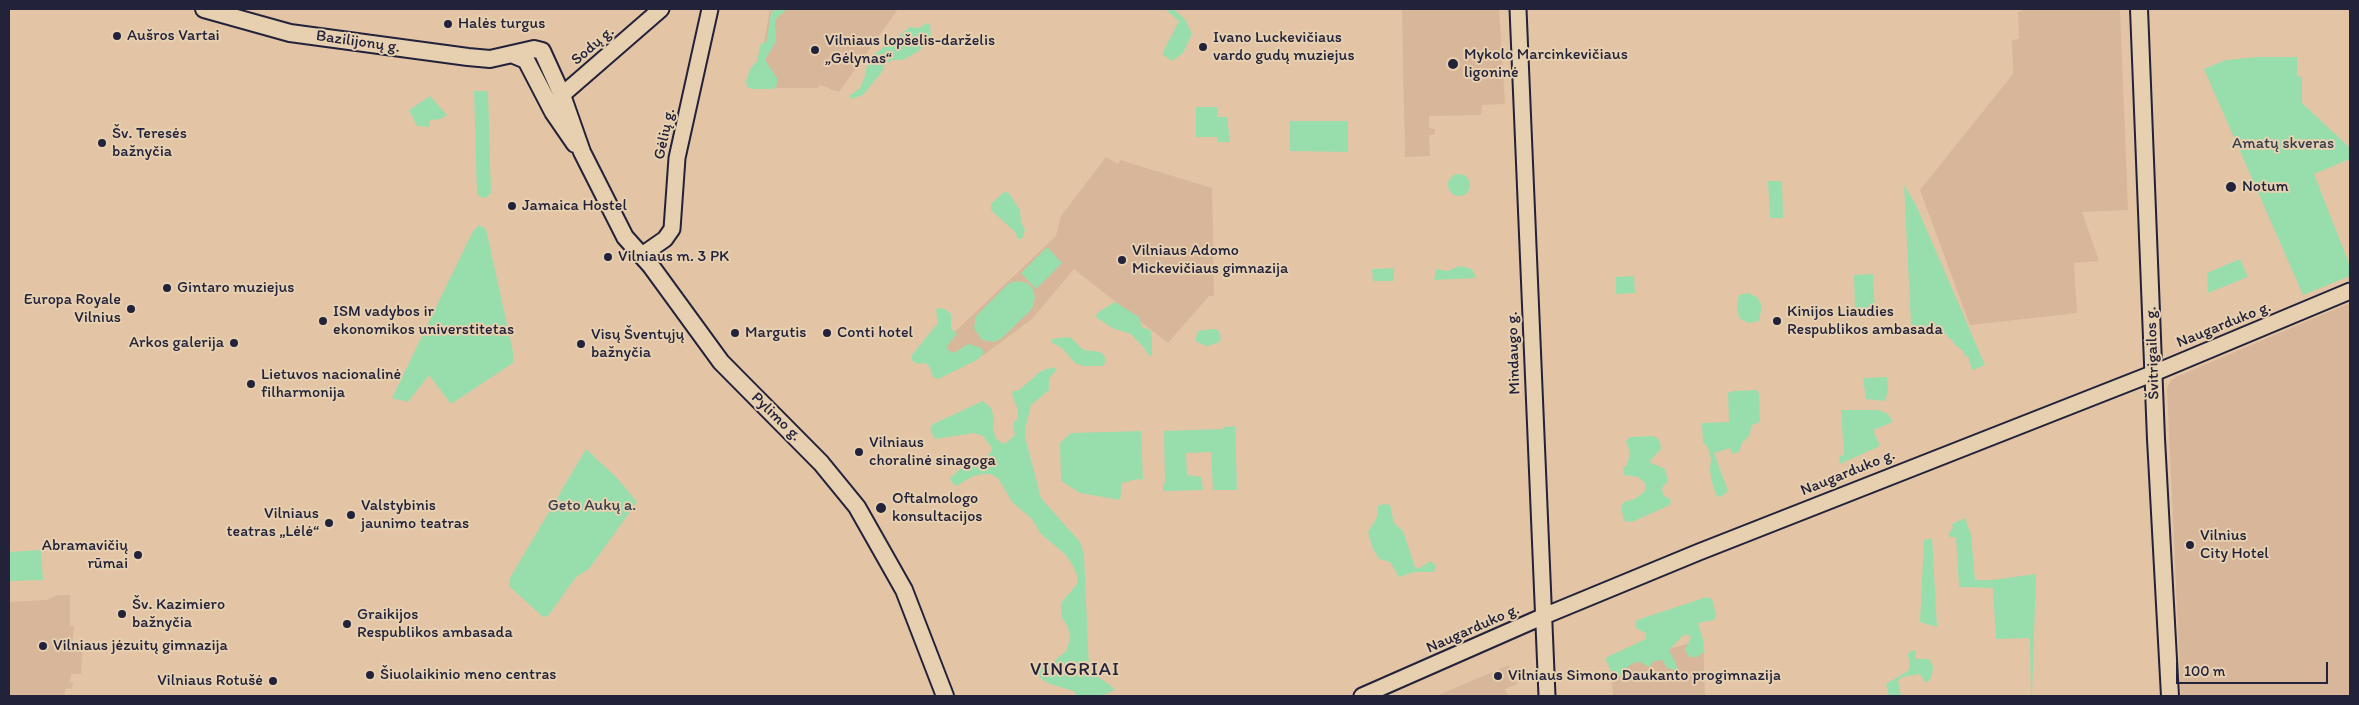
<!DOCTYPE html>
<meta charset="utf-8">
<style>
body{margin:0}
#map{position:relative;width:2359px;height:705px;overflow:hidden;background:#e3c5a6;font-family:Itim,sans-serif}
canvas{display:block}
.frame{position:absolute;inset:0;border:10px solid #22223b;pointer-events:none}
.scale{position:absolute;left:2176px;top:662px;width:152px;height:22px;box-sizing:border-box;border:2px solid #22223b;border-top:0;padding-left:6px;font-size:15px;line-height:18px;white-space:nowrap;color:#22223b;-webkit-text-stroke:4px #e7d0b0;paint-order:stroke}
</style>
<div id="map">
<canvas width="2359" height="705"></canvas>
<div class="frame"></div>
<div class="scale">100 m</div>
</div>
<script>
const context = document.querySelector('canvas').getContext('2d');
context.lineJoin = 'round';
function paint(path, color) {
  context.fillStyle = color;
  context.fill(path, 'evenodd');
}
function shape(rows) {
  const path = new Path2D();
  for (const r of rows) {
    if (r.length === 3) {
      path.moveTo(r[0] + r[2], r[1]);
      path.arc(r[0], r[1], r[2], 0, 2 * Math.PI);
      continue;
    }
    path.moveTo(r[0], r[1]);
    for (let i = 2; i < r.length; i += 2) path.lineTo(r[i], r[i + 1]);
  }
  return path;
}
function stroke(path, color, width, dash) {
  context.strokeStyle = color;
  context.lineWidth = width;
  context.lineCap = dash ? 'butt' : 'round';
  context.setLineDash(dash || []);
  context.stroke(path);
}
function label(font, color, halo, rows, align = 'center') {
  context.font = font + ' Itim,sans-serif';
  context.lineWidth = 4;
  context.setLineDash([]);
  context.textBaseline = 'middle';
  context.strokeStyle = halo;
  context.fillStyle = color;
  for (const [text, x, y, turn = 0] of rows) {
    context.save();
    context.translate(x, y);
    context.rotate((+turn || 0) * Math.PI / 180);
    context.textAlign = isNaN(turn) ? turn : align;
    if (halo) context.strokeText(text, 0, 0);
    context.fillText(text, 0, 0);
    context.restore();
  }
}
paint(shape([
 [770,9,898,9,839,92,820,85,817,88,756,88],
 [1402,9,1499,9,1505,104,1482,105,1481,115,1429,116,1429,128,1435,129,1435,134,1429,135,1430,156,1405,157],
 [2026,9,2120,9,2128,210,2082,212,2099,261,2074,263,2077,313,1970,325,1920,190,2013,74,2012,40,2019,39,2018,12],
 [1106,157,1118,164,1120,160,1212,188,1214,296,1209,296,1168,343,1074,269,1032,319,985,354,940,377,925,360,1056,236,1061,216],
 [2350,303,2350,696,2181,696,2167,388,2171,380,2176,377],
 [58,595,70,595,70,626,74,626,72,645,83,646,81,674,71,674,70,682,73,683,72,689,66,688,64,696,9,696,9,602,46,600],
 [1703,639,1705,696,1613,696,1610,667],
 [1509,665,1517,684,1505,689,1508,696,1436,696]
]), '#d7b69a');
paint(shape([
 [787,9,775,20,776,41,765,60,777,78,777,84,774,89,752,89,747,87,746,81,750,69,757,61,761,43,766,43,771,13,775,9],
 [1165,9,1173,9,1185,19,1192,34,1183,53,1172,61,1163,55,1163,52,1179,21],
 [927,23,930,24,931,37,919,51,903,60,892,60,885,64,882,72,863,95,851,99,849,96,860,88,865,76,867,66,876,53,910,27,919,28],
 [2257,57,2297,57,2297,76,2302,77,2302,103,2350,148,2350,159,2314,174,2350,266,2350,276,2303,295,2204,69,2226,60],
 [474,91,488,91,491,193,486,198,480,197,477,193],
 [430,96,447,115,441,119,430,120,429,127,417,126,409,110],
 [1196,107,1217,107,1217,117,1227,117,1230,142,1218,142,1217,137,1196,137],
 [1290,121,1348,121,1348,152,1290,151],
 [1459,185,11],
 [1768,181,1782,181,1783,218,1770,218],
 [1904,185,1916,205,1985,365,1972,370,1968,356,1966,357,1962,350,1954,344,1954,342,1948,337,1948,335,1917,327,1916,325,1911,325],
 [1004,192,1009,193,1020,210,1021,222,1025,230,1022,239,1018,239,1015,232,991,210,991,204],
 [479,225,486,229,513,352,513,363,451,404,429,375,408,402,392,398,473,231],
 [1047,247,1062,263,1036,289,1021,273],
 [2240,259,2248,277,2208,293,2207,273],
 [1460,266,1472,269,1476,278,1434,280,1436,269,1447,271],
 [1394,268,1394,281,1373,281,1372,269],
 [1873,274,1875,313,1855,314,1854,275],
 [1634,276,1635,293,1616,294,1616,277],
 [1018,281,1027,283,1033,289,1035,297,1032,309,1002,338,995,342,982,340,974,328,976,316,1009,283],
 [1748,293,1757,297,1762,306,1759,321,1748,323,1739,318,1737,304,1739,295],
 [1113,303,1117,303,1139,317,1142,327,1150,330,1152,336,1152,355,1149,356,1144,348,1131,334,1112,328,1096,317,1097,313],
 [938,308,945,309,951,314,951,328,957,334,947,346,948,350,954,353,968,344,979,347,983,350,983,354,977,360,938,379,933,377,930,368,926,363,919,364,913,362,911,356,938,323,936,311],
 [1213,329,1218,330,1220,335,1221,339,1218,343,1206,346,1195,341,1198,331],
 [1067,337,1071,338,1084,350,1100,352,1104,355,1106,362,1102,366,1083,366,1075,363,1063,349,1051,342,1052,339],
 [1054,367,1056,370,1049,379,1049,390,1031,405,1025,429,1026,441,1041,498,1080,542,1084,555,1089,670,1115,689,1109,693,1100,696,1077,696,1074,691,1050,684,1040,678,1038,670,1045,664,1053,662,1066,651,1070,639,1068,627,1061,616,1061,603,1077,584,1077,575,1072,564,1065,554,1041,534,1032,519,1012,502,998,478,990,474,982,474,971,477,957,486,952,483,950,478,960,469,986,458,991,452,992,448,983,436,974,433,935,439,930,429,933,424,983,401,991,408,994,418,993,430,997,440,1005,444,1015,435,1013,424,1018,418,1018,410,1012,395,1013,391,1019,390,1041,371],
 [1887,377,1888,390,1885,401,1866,399,1863,378],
 [1757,390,1759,394,1760,420,1758,423,1752,425,1749,436,1742,443,1739,452,1732,454,1730,448,1714,453,1728,491,1721,497,1716,495,1712,482,1710,471,1711,459,1708,448,1703,442,1702,423,1729,422,1728,393,1733,391],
 [1841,410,1879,410,1888,414,1893,422,1873,430,1880,446,1840,464,1839,456,1844,455],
 [1235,426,1237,490,1213,490,1211,452,1186,453,1187,475,1201,477,1203,490,1163,491,1163,484,1165,483,1164,431,1223,429,1224,427],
 [1141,431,1143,480,1138,479,1122,483,1120,500,1080,493,1061,481,1060,443,1071,433],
 [1654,436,1660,441,1661,449,1649,462,1665,469,1668,481,1662,488,1663,495,1671,500,1670,505,1632,522,1624,521,1621,507,1624,502,1635,499,1645,491,1645,483,1638,477,1624,475,1623,468,1627,465,1630,453,1626,441,1630,437],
 [586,449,616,477,637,502,589,569,576,577,548,616,543,617,509,586,510,578],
 [1384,504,1390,505,1394,523,1403,531,1415,567,1418,569,1431,561,1436,566,1434,572,1414,572,1399,577,1390,562,1379,559,1373,549,1368,532,1377,517,1378,506],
 [1965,518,1971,535,1975,580,1992,580,2036,574,2032,696,2031,696,2030,638,1996,639,1993,588,1959,587,1956,537,1949,537,1949,533,1953,528,1952,524],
 [1932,538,1937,627,1920,622,1924,540],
 [41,550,43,580,9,581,9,552],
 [1707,597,1712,599,1716,615,1714,620,1698,623,1703,639,1704,652,1697,657,1689,657,1685,650,1691,637,1685,634,1669,650,1676,664,1677,669,1674,670,1667,668,1662,660,1654,661,1649,667,1640,662,1633,663,1625,669,1622,676,1614,678,1605,658,1646,639,1646,633,1637,629,1635,624,1637,620],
 [1915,650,1916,659,1929,659,1933,666,1932,676,1929,681,1925,682,1920,674,1903,677,1898,680,1901,696,1889,696,1886,684,1908,671,1910,667,1908,654,1911,651]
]), '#98deac');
const secondary = shape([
 [1518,9,1547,696],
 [554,104,562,95,661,9],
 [642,255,665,239,672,229,677,158,710,9],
 [1362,696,1544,616,1699,552,2154,373,2350,291]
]);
const primary = shape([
 [204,9,290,33,468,57,490,59,534,49,542,51,562,95,582,152,625,237,651,266,721,362,821,463,857,507,904,590,945,696],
 [2139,9,2156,439,2170,696],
 [514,55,526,60,553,112,575,144]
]);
stroke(secondary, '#22223b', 19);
stroke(primary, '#22223b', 20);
stroke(secondary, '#e7d0b0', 15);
stroke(primary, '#e7d0b0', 16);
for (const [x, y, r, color] of [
 [448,24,5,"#22223b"],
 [117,36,5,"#22223b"],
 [1203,47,5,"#22223b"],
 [815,50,5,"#22223b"],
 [1453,64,6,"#22223b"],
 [102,143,5,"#22223b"],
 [2231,187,6,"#22223b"],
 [512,206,5,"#22223b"],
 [608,257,5,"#22223b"],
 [1122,260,5,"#22223b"],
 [167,288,5,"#22223b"],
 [131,309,5,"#22223b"],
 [323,321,5,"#22223b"],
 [1777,321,5,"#22223b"],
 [735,333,5,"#22223b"],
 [827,333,5,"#22223b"],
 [234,343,5,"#22223b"],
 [581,344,5,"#22223b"],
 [251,384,5,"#22223b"],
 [859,452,5,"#22223b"],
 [881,508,6,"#22223b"],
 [351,515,5,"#22223b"],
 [329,523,5,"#22223b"],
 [2190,545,5,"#22223b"],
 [138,555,5,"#22223b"],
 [122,614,5,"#22223b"],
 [347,624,5,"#22223b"],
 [43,646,5,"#22223b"],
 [370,675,5,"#22223b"],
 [1498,676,5,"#22223b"],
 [273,681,5,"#22223b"]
]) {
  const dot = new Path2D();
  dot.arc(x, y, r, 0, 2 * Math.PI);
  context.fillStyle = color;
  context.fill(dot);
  stroke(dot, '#e7d0b0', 2);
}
label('16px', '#22223b', '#e7d0b0', [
 ["Halės turgus",458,24],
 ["Aušros Vartai",127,36],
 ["Ivano Luckevičiaus",1213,38],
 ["vardo gudų muziejus",1213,56],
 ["Vilniaus lopšelis-darželis",825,41],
 ["„Gėlynas“",825,59],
 ["Mykolo Marcinkevičiaus",1464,55],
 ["ligoninė",1464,73],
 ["Šv. Teresės",112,134],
 ["bažnyčia",112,152],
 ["Notum",2242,187],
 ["Jamaica Hostel",522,206],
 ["Vilniaus Adomo",1132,251],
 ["Mickevičiaus gimnazija",1132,269],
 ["Vilniaus m. 3 PK",618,257],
 ["Gintaro muziejus",177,288],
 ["Europa Royale",121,300,"right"],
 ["Vilnius",121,318,"right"],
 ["ISM vadybos ir",333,312],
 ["ekonomikos universtitetas",333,330],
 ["Kinijos Liaudies",1787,312],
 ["Respublikos ambasada",1787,330],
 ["Margutis",745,333],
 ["Conti hotel",837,333],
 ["Visų Šventųjų",591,335],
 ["bažnyčia",591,353],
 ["Arkos galerija",224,343,"right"],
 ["Lietuvos nacionalinė",261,375],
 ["filharmonija",261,393],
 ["Vilniaus",869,443],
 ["choralinė sinagoga",869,461],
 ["Oftalmologo",892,499],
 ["konsultacijos",892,517],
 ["Valstybinis",361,506],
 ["jaunimo teatras",361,524],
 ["Vilniaus",319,514,"right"],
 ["teatras „Lėlė“",319,532,"right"],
 ["Vilnius",2200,536],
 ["City Hotel",2200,554],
 ["Abramavičių",128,546,"right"],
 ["rūmai",128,564,"right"],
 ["Šv. Kazimiero",132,605],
 ["bažnyčia",132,623],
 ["Graikijos",357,615],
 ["Respublikos ambasada",357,633],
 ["Vilniaus jėzuitų gimnazija",53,646],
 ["Šiuolaikinio meno centras",380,675],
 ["Vilniaus Simono Daukanto progimnazija",1508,676],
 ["Vilniaus Rotušė",263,681,"right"]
], 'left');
label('16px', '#22223b', '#e7d0b0', [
 ["Bazilijonų g.",358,42,8],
 ["Sodų g.",593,46,-41],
 ["Gėlių g.",665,134,-78],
 ["Naugarduko g.",2224,325,-22],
 ["Mindaugo g.",1514,353,-92],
 ["Švitrigailos g.",2153,353,-92],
 ["Pylimo g.",776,417,44],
 ["Naugarduko g.",1848,473,-22],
 ["Naugarduko g.",1473,629,-24]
]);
label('16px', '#343e4c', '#e7d0b0', [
 ["Amatų skveras",2283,144],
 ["Geto Aukų a.",592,506]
]);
context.letterSpacing = '1px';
label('19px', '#22223b', '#e7d0b0', [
 ["VINGRIAI",1075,670]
]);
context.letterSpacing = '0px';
</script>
